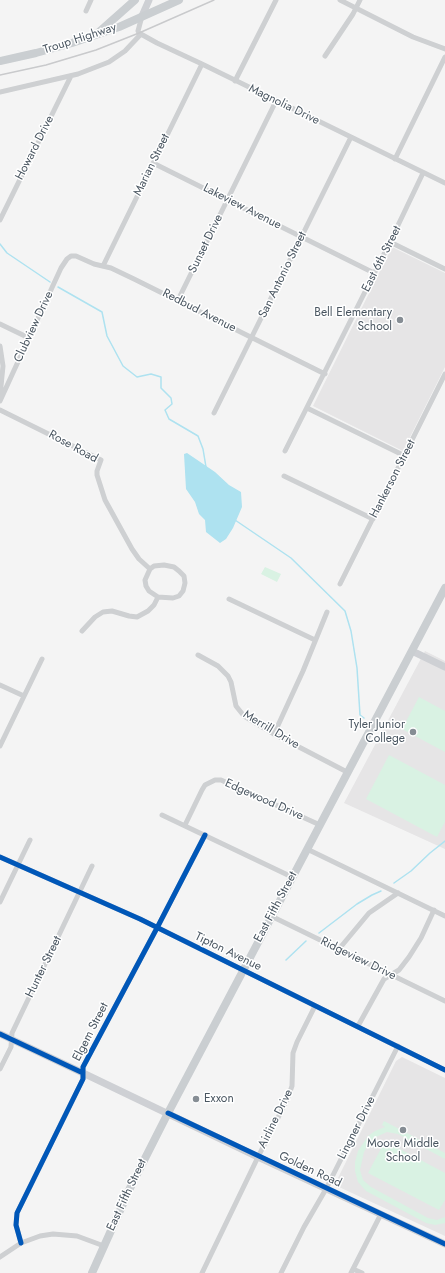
<!DOCTYPE html>
<style>
body{margin:0}
canvas{display:block;background:#f4f4f4}
</style>
<canvas width="445" height="1273"></canvas>
<script>
const context = document.querySelector('canvas').getContext('2d');
context.lineJoin = 'round';
function paint(path, color) {
  context.fillStyle = color;
  context.fill(path, 'evenodd');
}
function shape(rows) {
  const path = new Path2D();
  for (const r of rows) {
    path.moveTo(r[0], r[1]);
    for (let i = 2; i < r.length; i += 2) path.lineTo(r[i], r[i + 1]);
  }
  return path;
}
function stroke(path, color, width, dash) {
  context.strokeStyle = color;
  context.lineWidth = width;
  context.lineCap = dash ? 'butt' : 'round';
  context.setLineDash(dash || []);
  context.stroke(path);
}
function label(font, color, halo, rows, align = 'center') {
  context.font = font + ' Jost,sans-serif';
  context.lineWidth = 3;
  context.setLineDash([]);
  context.textBaseline = 'middle';
  context.strokeStyle = halo;
  context.fillStyle = color;
  for (const [text, x, y, turn = 0] of rows) {
    context.save();
    context.translate(x, y);
    context.rotate((+turn || 0) * Math.PI / 180);
    context.textAlign = isNaN(turn) ? turn : align;
    if (halo) context.strokeText(text, 0, 0);
    context.fillText(text, 0, 0);
    context.restore();
  }
}
paint(shape([
 [392,247,445,273,445,367,403,451,313,406],
 [425,651,445,661,445,849,344,803],
 [402,1057,445,1078,445,1236,339,1187,336,1182,396,1061]
]), '#e6e5e6');
paint(shape([
 [265,567,281,574,277,582,261,574],
 [419,697,445,711,445,752,402,729],
 [389,755,445,785,445,822,437,837,366,799],
 [384,1121,445,1153,445,1159,398,1134,387,1132,376,1137,369,1143,364,1152,360,1170,363,1180,371,1187,428,1218,437,1220,445,1217,445,1223,435,1225,426,1223,366,1191,358,1182,355,1171,355,1162,358,1151,368,1136,375,1131,385,1127,382,1125],
 [385,1141,445,1173,445,1200,439,1210,368,1173]
]), '#d9f2e3');
paint(shape([
 [187,453,215,472,229,485,241,492,242,507,233,528,226,539,220,543,206,532,205,520,199,514,195,502,186,489,184,454]
]), '#aee2f0');
stroke(shape([
 [0,244,7,253,50,282],
 [58,287,102,312,107,336,123,366,137,377,151,374,161,377,161,388,171,398,172,404,165,410,169,419,198,436,203,449,206,467],
 [235,520,291,558,345,611,351,631,357,668,360,715,364,718],
 [394,883,411,871,430,853,445,841],
 [319,933,357,904,372,895,381,891],
 [286,960,306,941]
]), '#aee2f0', 1.5);
stroke(shape([
 [340,0,413,37,445,49],
 [86,11,91,0],
 [142,16,138,31,139,33,157,43,202,64,445,183],
 [325,56,353,14,360,0],
 [235,81,276,0],
 [0,92,78,74,109,62,125,51,141,34],
 [395,159,445,57],
 [153,163,374,273],
 [0,220,71,76],
 [390,242,445,269],
 [103,266,202,64],
 [178,300,276,101],
 [0,324,29,338],
 [0,346,3,366,0,396],
 [0,401,61,268,67,259,71,256,76,256,94,264,111,268,134,279,325,374],
 [307,408,405,456],
 [0,410,101,460,97,471,97,475,105,500,132,549,139,559,150,569],
 [214,413,351,137],
 [285,451,390,242,423,173],
 [284,476,373,519],
 [340,584,445,374],
 [229,599,315,640],
 [82,631,95,617,103,612,112,611,129,616,137,617,148,611,154,605,158,597,173,598,179,596,183,591,185,583,184,576,179,571,174,567,164,565,154,566,150,569,145,580,146,586,149,591,158,597],
 [198,655,218,666,228,676,231,682,236,706,244,716,274,734,347,772],
 [0,685,24,696],
 [274,734,303,671,327,612],
 [0,746,42,659],
 [162,815,292,877],
 [185,825,202,790,205,785,215,780,221,780,320,825],
 [307,849,445,916],
 [0,857,140,919,445,1070],
 [0,902,30,840],
 [271,916,445,1001],
 [339,949,369,913,398,893],
 [358,1026,384,979,399,970,409,957,421,938,434,910],
 [0,1069,11,1047,12,1033,92,866],
 [21,1243,16,1225,17,1213,83,1079,83,1067,157,928,205,835],
 [0,1257,21,1243,40,1236,53,1234,77,1236,104,1246],
 [353,1269,362,1273],
 [202,1273,258,1157,287,1100,292,1086,293,1053,297,1042,315,1006],
 [281,1273,304,1227,326,1189,398,1046],
 [351,1273,381,1214]
]), '#ced0d2', 5);
stroke(shape([
 [142,16,149,0],
 [412,651,445,667],
 [0,1034,83,1073,258,1157,445,1244]
]), '#ced0d4', 7);
stroke(shape([
 [99,32,135,0],
 [0,61,36,53,72,43,119,27,179,0],
 [92,1273,131,1186,168,1113,445,588]
]), '#caced1', 8);
stroke(shape([
 [0,75,46,65,96,50,139,33,214,0]
]), '#c9cacc', 1.5);
stroke(shape([
 [0,857,140,919,445,1070],
 [0,1034,83,1073],
 [168,1113,445,1244],
 [21,1243,16,1225,17,1213,83,1079,83,1067,157,928,205,835]
]), '#0057b8', 5);
for (const [x, y, r, color] of [
 [400,320,4,"#868d94"],
 [413,732,4,"#868d94"],
 [196,1099,4,"#868d94"],
 [403,1130,4,"#868d94"]
]) {
  const dot = new Path2D();
  dot.arc(x, y, r, 0, 2 * Math.PI);
  context.fillStyle = color;
  context.fill(dot);
  stroke(dot, '#fff', 1.5);
}
label('12px', '#4a5661', '#fff', [
 ["Troup Highway",80,39,-18],
 ["Magnolia Drive",284,105,26],
 ["Howard Drive",35,148,-63],
 ["Marian Street",152,165,-64],
 ["Lakeview Avenue",242,207,27],
 ["Sunset Drive",206,244,-64],
 ["East 6th Street",382,259,-63],
 ["San Antonio Street",283,275,-64],
 ["Redbud Avenue",199,311,27],
 ["Clubview Drive",34,327,-65],
 ["Rose Road",73,447,29],
 ["Hankerson Street",393,479,-63],
 ["Merrill Drive",271,730,31],
 ["Edgewood Drive",264,800,24],
 ["East Fifth Street",276,907,-62],
 ["Tipton Avenue",228,952,26],
 ["Ridgeview Drive",358,959,26],
 ["Hunter Street",44,967,-64],
 ["Elgem Street",91,1032,-63],
 ["Airline Drive",276,1119,-64],
 ["Lingner Drive",357,1128,-63],
 ["Golden Road",310,1170,25],
 ["East Fifth Street",127,1195,-65]
]);
label('12px', '#4a5661', '#fff', [
 ["Bell Elementary",392,313],
 ["School",392,327],
 ["Tyler Junior",405,725],
 ["College",405,739],
 ["Exxon",204,1099,"left"],
 ["Moore Middle",403,1144,"center"],
 ["School",403,1158,"center"]
], 'right');
</script>
